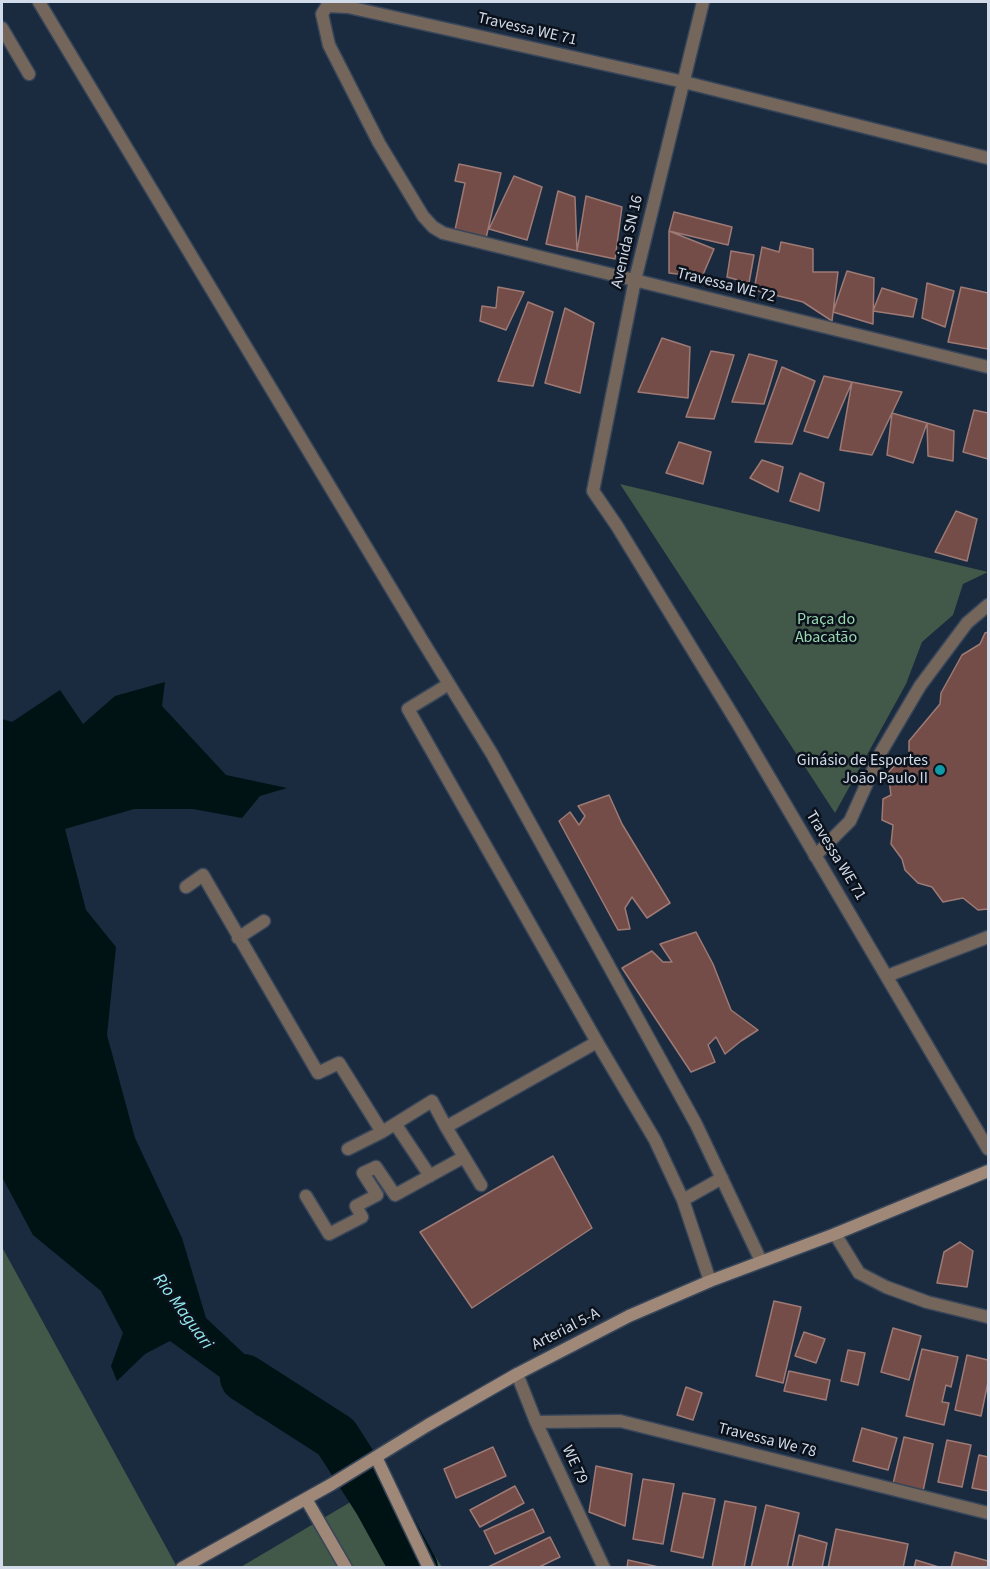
<!DOCTYPE html>
<meta charset="utf-8">
<style>
body{margin:0}
#map{position:relative;width:990px;height:1569px;overflow:hidden;background:#1a2a3f;font-family:"Source Sans 3",sans-serif}
canvas{display:block}
.frame{position:absolute;inset:0;border:3px solid #d1dbe9;pointer-events:none}
</style>
<div id="map">
<canvas width="990" height="1569"></canvas>
<div class="frame"></div>
</div>
<script>
const context = document.querySelector('canvas').getContext('2d');
context.lineJoin = 'round';
function paint(path, color) {
  context.fillStyle = color;
  context.fill(path, 'evenodd');
}
function shape(rows) {
  const path = new Path2D();
  for (const r of rows) {
    path.moveTo(r[0], r[1]);
    for (let i = 2; i < r.length; i += 2) path.lineTo(r[i], r[i + 1]);
  }
  return path;
}
function stroke(path, color, width, dash) {
  context.strokeStyle = color;
  context.lineWidth = width;
  context.lineCap = dash ? 'butt' : 'round';
  context.setLineDash(dash || []);
  context.stroke(path);
}
function label(font, color, halo, rows, align = 'center') {
  context.font = font + ' "Source Sans 3",sans-serif';
  context.lineWidth = 5;
  context.setLineDash([]);
  context.textBaseline = 'middle';
  context.strokeStyle = halo;
  context.fillStyle = color;
  for (const [text, x, y, turn = 0] of rows) {
    context.save();
    context.translate(x, y);
    context.rotate((+turn || 0) * Math.PI / 180);
    context.textAlign = isNaN(turn) ? turn : align;
    if (halo) context.strokeText(text, 0, 0);
    context.fillText(text, 0, 0);
    context.restore();
  }
}
paint(shape([
 [620,484,988,572,963,584,953,615,922,642,906,684,835,813],
 [2,1247,177,1567,2,1567],
 [386,1481,442,1567,239,1568]
]), '#425849');
paint(shape([
 [165,682,162,706,226,775,287,788,260,796,242,818,193,809,134,809,65,829,86,910,116,947,107,1035,135,1138,182,1238,206,1318,288,1395,301,1414,285,1424,256,1415,224,1380,170,1341,145,1354,117,1381,111,1366,123,1333,101,1291,33,1235,2,1177,2,719,12,722,60,690,83,724,115,696]
]), '#001314');
stroke(shape([
 [244,1378,336,1437,377,1501,414,1568]
]), '#001314', 48);
const building = shape([
 [459,164,501,173,486,238,455,230,465,183,455,181,459,164],
 [514,176,542,187,527,240,489,229,514,176],
 [558,191,575,197,577,251,546,244,558,191],
 [586,196,622,207,615,259,577,251,586,196],
 [674,212,732,227,728,245,669,231,674,212],
 [669,231,714,249,702,277,669,273,669,231],
 [781,242,813,249,813,272,838,272,832,321,803,302,754,290,762,247,779,252,781,242],
 [731,251,754,255,749,283,727,277,731,251],
 [847,271,874,278,873,324,833,312,847,271],
 [927,283,954,291,945,327,922,318,927,283],
 [498,287,524,292,506,330,480,321,482,306,496,308,498,287],
 [961,287,988,293,988,349,948,342,961,287],
 [882,288,917,299,913,317,873,311,882,288],
 [528,302,553,312,533,386,498,381,528,302],
 [565,308,594,323,580,393,545,383,565,308],
 [662,338,690,347,688,398,638,392,662,338],
 [711,351,734,355,714,419,686,417,711,351],
 [749,354,777,361,764,404,732,402,749,354],
 [782,367,815,381,792,444,755,442,782,367],
 [824,376,852,382,828,438,804,431,824,376],
 [852,382,902,392,872,455,840,450,852,382],
 [974,410,988,413,988,459,963,452,974,410],
 [892,413,927,423,913,463,887,455,892,413],
 [927,423,954,431,953,461,928,456,927,423],
 [679,442,711,452,703,484,666,473,679,442],
 [762,460,783,467,778,492,750,478,762,460],
 [800,473,824,483,819,511,790,501,800,473],
 [956,511,977,519,967,561,935,552,956,511],
 [988,632,988,909,978,910,963,898,943,902,932,887,918,883,905,870,902,859,891,844,893,825,882,820,883,799,891,795,888,773,894,766,909,755,909,741,940,704,941,693,962,655,980,644,985,633,988,632],
 [609,795,622,824,670,903,647,918,632,897,625,908,630,929,618,930,559,821,570,812,579,825,585,816,578,806,609,795],
 [696,932,713,964,731,1010,758,1030,741,1041,725,1054,716,1037,708,1045,715,1062,691,1072,622,968,652,951,663,962,672,962,660,944,696,932],
 [553,1156,592,1228,472,1308,420,1232,553,1156],
 [960,1242,973,1251,967,1287,937,1283,944,1252,960,1242],
 [774,1301,801,1307,783,1383,756,1376,774,1301],
 [893,1328,921,1336,909,1380,881,1372,893,1328],
 [804,1332,825,1339,816,1363,795,1356,804,1332],
 [922,1349,958,1357,951,1387,946,1385,942,1402,949,1403,944,1425,906,1416,922,1349],
 [848,1350,865,1353,858,1385,841,1381,848,1350],
 [967,1355,988,1360,988,1382,981,1416,955,1410,967,1355],
 [789,1371,830,1380,826,1400,784,1391,789,1371],
 [686,1387,702,1393,693,1420,677,1415,686,1387],
 [862,1428,897,1438,888,1470,853,1461,862,1428],
 [904,1437,933,1444,923,1491,893,1484,904,1437],
 [947,1440,971,1445,962,1487,938,1482,947,1440],
 [493,1447,506,1476,456,1498,444,1469,493,1447],
 [979,1455,988,1457,988,1491,972,1488,979,1455],
 [596,1466,632,1474,625,1526,589,1512,596,1466],
 [643,1479,674,1484,663,1544,633,1539,643,1479],
 [515,1486,524,1503,480,1527,470,1510,515,1486],
 [683,1493,715,1499,703,1558,671,1551,683,1493],
 [725,1501,756,1507,744,1568,712,1568,725,1501],
 [766,1505,799,1513,787,1568,751,1568,766,1505],
 [533,1509,544,1532,495,1554,484,1531,533,1509],
 [836,1529,908,1544,903,1568,828,1568,836,1529],
 [799,1535,827,1543,822,1568,792,1568,799,1535],
 [550,1537,560,1557,537,1568,486,1568,550,1537],
 [955,1552,988,1561,988,1568,951,1568,955,1552],
 [628,1560,663,1568,627,1568,628,1560],
 [916,1560,942,1568,914,1568,916,1560]
]);
paint(building, '#754d48');
stroke(building, '#9d7a75', 1.5);
const lane = shape([
 [39,2,422,640,492,754,696,1124,761,1261],
 [2,28,29,74],
 [449,684,408,709,597,1042,655,1140,683,1200,710,1281],
 [815,856,850,821,881,752,920,686,967,623,988,605],
 [683,1200,722,1178]
]);
const street = shape([
 [703,2,635,280,593,491,617,526,738,724,988,1149],
 [988,158,684,82,348,7,327,6,322,14,329,45,379,143,423,216,433,227,443,233,988,367],
 [186,887,203,875,318,1073,339,1063,382,1132,432,1101,446,1127],
 [238,938,264,921],
 [887,976,988,937],
 [396,1125,430,1176],
 [348,1149,382,1132],
 [481,1185,446,1127,597,1042],
 [306,1196,329,1234,362,1217,356,1206,377,1195,363,1173,376,1167,395,1195,464,1157],
 [835,1234,859,1273,886,1287,927,1302,988,1317],
 [517,1374,536,1422,604,1568],
 [536,1422,620,1421,988,1513]
]);
const secondary = shape([
 [376,1457,429,1568],
 [306,1499,346,1568],
 [182,1568,332,1484,428,1425,517,1374,629,1316,710,1281,835,1234,988,1171]
]);
stroke(lane, '#37465a', 15);
stroke(street, '#37465a', 15);
stroke(secondary, '#37465a', 15);
stroke(lane, '#75665b', 12);
stroke(street, '#75665b', 12);
stroke(secondary, '#9f8877', 12);
for (const [x, y, r, color] of [
 [940,770,6,"#0f9aa8"]
]) {
  const dot = new Path2D();
  dot.arc(x, y, r, 0, 2 * Math.PI);
  context.fillStyle = color;
  context.fill(dot);
  stroke(dot, '#0b121c', 2);
}
label('16px', '#d1dbe9', '#0b121c', [
 ["Travessa WE 71",527,30,13],
 ["Avenida SN 16",628,242,-77],
 ["Travessa WE 72",726,286,14],
 ["Travessa WE 71",835,856,59],
 ["Arterial 5-A",566,1330,-27],
 ["Travessa We 78",767,1441,14],
 ["WE 79",574,1465,65]
]);
label('16px', '#9ad8b0', '#0b121c', [
 ["Praça do",826,620],
 ["Abacatão",826,638]
]);
label('16px', '#d1dbe9', '#0b121c', [
 ["Ginásio de Esportes",928,761],
 ["João Paulo II",928,779]
], 'right');
label('italic 18px', '#93ebef', '#0b121c', [
 ["Rio Maguari",182,1312,54]
]);
</script>
